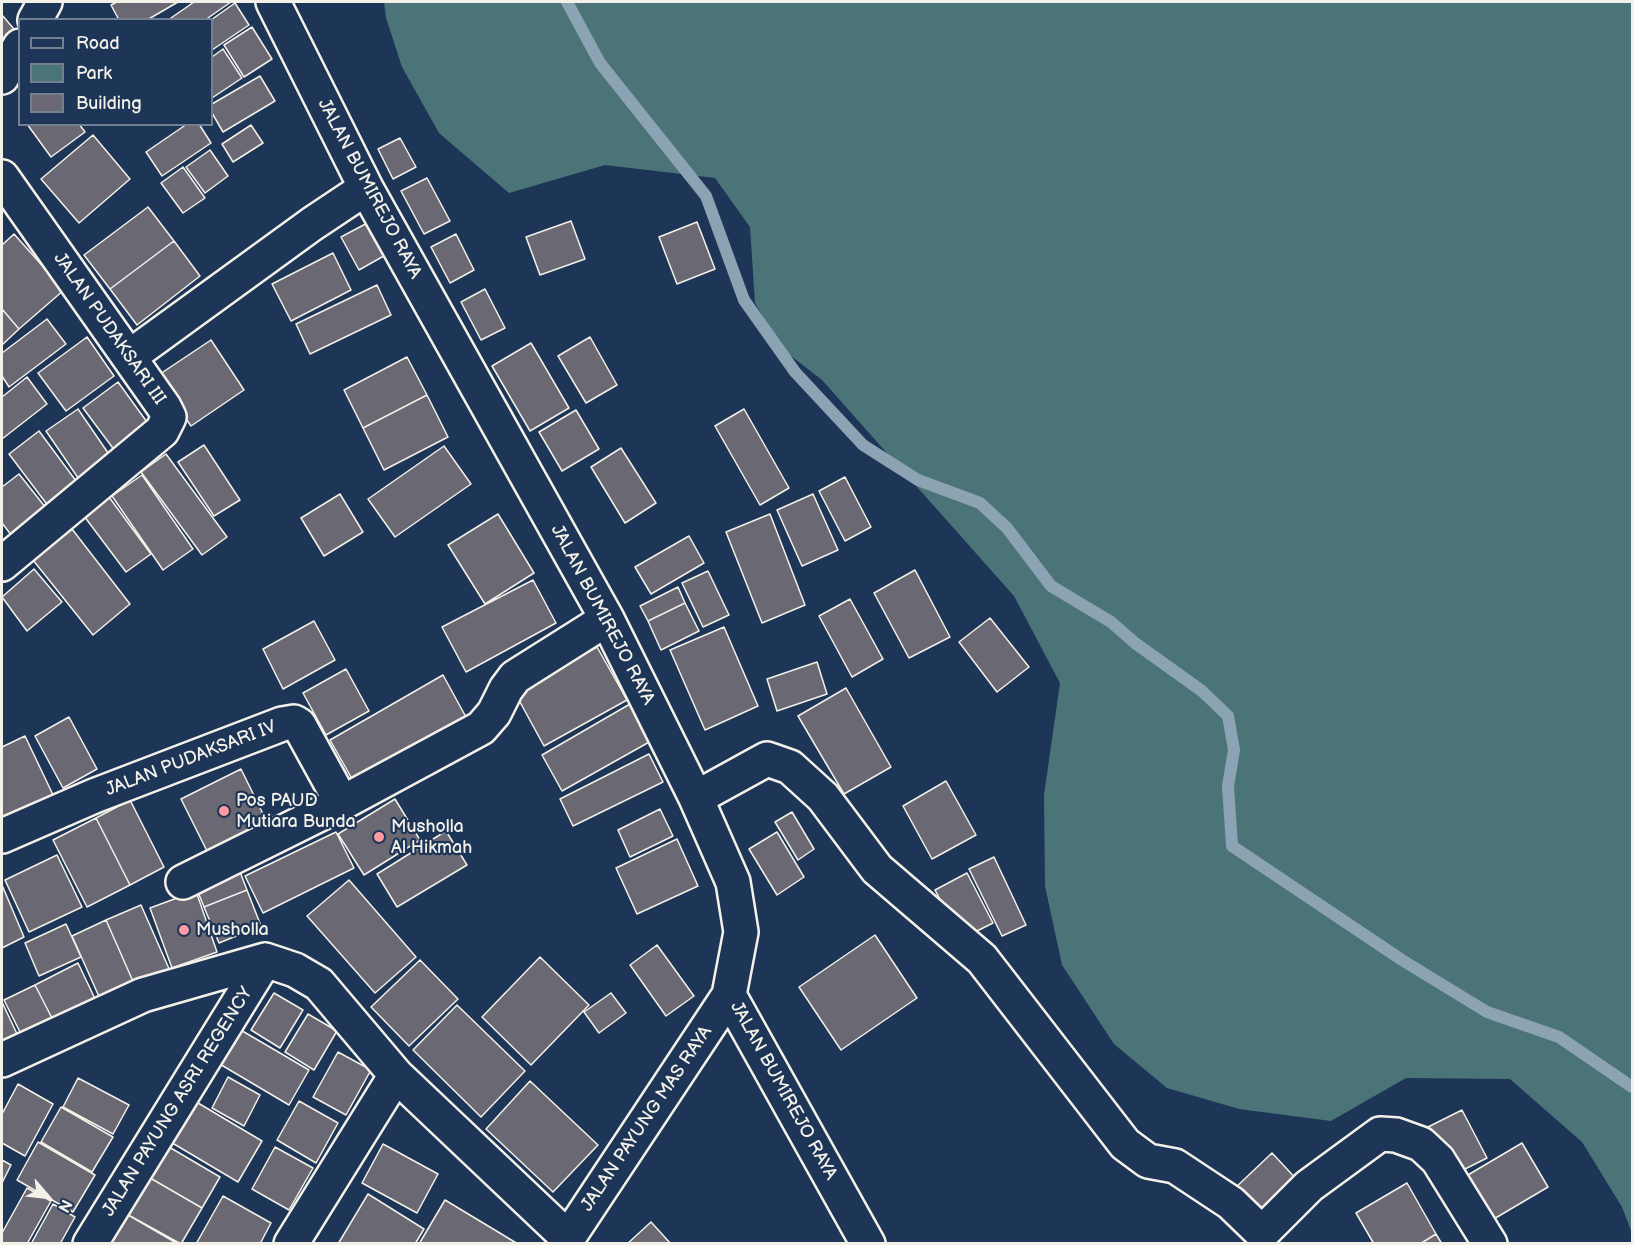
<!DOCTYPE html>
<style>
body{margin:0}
#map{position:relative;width:1634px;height:1245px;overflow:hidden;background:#1d3557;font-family:"Balsamiq Sans",sans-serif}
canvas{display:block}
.frame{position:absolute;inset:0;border:3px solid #f4f1e8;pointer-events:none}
.legend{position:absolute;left:18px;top:18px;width:195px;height:108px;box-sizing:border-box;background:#1d3557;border:2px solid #738091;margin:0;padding:8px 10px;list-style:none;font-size:18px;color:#f4f1e8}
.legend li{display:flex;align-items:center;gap:12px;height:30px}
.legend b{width:30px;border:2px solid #738091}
.north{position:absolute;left:18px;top:1167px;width:60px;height:60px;-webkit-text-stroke:4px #1d3557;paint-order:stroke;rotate:118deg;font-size:16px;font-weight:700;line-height:24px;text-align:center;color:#f4f1e8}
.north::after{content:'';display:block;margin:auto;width:21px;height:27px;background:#f4f1e8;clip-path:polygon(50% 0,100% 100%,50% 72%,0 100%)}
</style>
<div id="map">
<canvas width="1634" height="1245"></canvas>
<div class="frame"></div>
<ul class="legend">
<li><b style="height:8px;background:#1d3557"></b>Road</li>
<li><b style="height:16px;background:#4b7478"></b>Park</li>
<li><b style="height:16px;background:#696873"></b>Building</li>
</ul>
<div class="north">N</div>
</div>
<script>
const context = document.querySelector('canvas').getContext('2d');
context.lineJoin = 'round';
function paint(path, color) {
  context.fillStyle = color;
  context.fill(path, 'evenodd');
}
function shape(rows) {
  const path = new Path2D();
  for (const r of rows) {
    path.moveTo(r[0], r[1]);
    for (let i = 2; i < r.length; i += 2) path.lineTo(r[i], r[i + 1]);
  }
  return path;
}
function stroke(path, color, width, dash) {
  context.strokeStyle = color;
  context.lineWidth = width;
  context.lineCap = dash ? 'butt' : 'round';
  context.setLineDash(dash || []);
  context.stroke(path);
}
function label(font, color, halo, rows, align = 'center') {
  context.font = font + ' "Balsamiq Sans",sans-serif';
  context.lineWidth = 4.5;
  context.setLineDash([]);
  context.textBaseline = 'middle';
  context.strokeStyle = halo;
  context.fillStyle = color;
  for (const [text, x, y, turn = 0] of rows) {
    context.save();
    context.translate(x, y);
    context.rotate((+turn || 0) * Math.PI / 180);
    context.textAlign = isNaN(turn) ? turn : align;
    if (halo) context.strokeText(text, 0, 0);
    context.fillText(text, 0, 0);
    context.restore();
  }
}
paint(shape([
 [384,2,1632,2,1632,1233,1622,1207,1582,1142,1510,1079,1406,1078,1331,1121,1239,1109,1167,1088,1114,1044,1062,965,1045,886,1044,795,1060,683,1014,596,822,380,782,349,755,303,750,227,715,178,605,165,509,193,439,133,402,67,386,18]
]), '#4b7478');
stroke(shape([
 [567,2,600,63,706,196,744,300,795,372,863,445,918,480,980,503,1007,528,1051,586,1111,622,1135,643,1202,691,1228,716,1234,750,1228,786,1232,846,1402,960,1487,1012,1559,1037,1632,1087]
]), '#8ca3b3', 12);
const building = shape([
 [117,2,178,2,147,20,119,20,111,5,117,2],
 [194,2,231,2,205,20,168,20,194,2],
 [235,3,249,25,212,50,211,20,235,3],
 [2,15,20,36,2,60,2,15],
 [252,27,272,59,244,77,224,45,252,27],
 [223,49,242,78,212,98,212,57,223,49],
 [260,76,275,101,223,132,212,113,212,104,260,76],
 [27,124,79,124,85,132,51,157,27,124],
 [187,124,199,124,211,143,162,176,146,152,187,124],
 [251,125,263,143,233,162,222,144,251,125],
 [93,135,130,179,79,223,41,179,93,135],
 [400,138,416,167,393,179,378,149,400,138],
 [210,150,228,176,205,193,186,167,210,150],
 [183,167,205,198,183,213,161,183,183,167],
 [427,178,450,221,424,234,401,191,427,178],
 [148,207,174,241,110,289,84,255,148,207],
 [371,221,389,253,359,270,341,237,371,221],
 [571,221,585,259,540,275,526,237,571,221],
 [697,222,715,269,677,284,659,237,697,222],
 [14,234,64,290,19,329,2,309,2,245,14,234],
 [456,234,474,270,450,283,431,247,456,234],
 [174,241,200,276,137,325,110,289,174,241],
 [333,253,351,290,291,321,272,284,333,253],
 [377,285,391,315,310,354,296,324,377,285],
 [485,289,505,328,481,340,461,302,485,289],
 [2,309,19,329,2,345,2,309],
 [47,319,66,344,9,387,2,376,2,353,47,319],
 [87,337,114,376,66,411,38,373,87,337],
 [590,337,617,385,586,403,558,356,590,337],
 [211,340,244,390,191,426,157,376,211,340],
 [531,343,569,408,530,431,492,366,531,343],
 [407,357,427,395,363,428,344,390,407,357],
 [27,377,47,404,2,439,2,397,27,377],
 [118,382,155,433,121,459,83,408,118,382],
 [427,395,448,437,384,470,363,428,427,395],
 [78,409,117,466,85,488,46,431,78,409],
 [744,409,789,488,760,505,715,426,744,409],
 [576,410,599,449,562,471,539,432,576,410],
 [39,431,82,489,52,511,9,454,39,431],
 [204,445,240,500,214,516,178,462,204,445],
 [444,446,471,484,395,537,368,499,444,446],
 [621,448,656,503,625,523,591,467,621,448],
 [166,454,227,537,202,555,141,472,166,454],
 [19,474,46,508,12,536,2,523,2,487,19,474],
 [142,475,193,549,163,570,112,496,142,475],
 [845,477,871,527,845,541,819,491,845,477],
 [340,494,363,532,324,556,301,518,340,494],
 [813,494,838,550,802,566,777,510,813,494],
 [109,497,151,554,126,572,84,516,109,497],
 [498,514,534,573,485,604,448,545,498,514],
 [770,514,805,605,762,623,726,532,770,514],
 [72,529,130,604,93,635,33,560,72,529],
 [689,536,704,563,651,594,635,567,689,536],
 [34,569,62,602,27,631,2,597,34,569],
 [915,570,950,637,909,658,874,593,915,570],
 [708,571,729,615,703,627,682,583,708,571],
 [533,580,556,623,466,672,442,627,533,580],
 [678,587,685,603,648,621,640,606,678,587],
 [850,599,883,659,852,677,819,616,850,599],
 [685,603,699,631,661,650,648,621,685,603],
 [990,618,1029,667,997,692,959,642,990,618],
 [314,621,335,660,283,689,263,649,314,621],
 [724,627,758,706,705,730,670,650,724,627],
 [597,647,627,700,544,746,515,693,597,647],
 [817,662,827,694,777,711,767,679,817,662],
 [346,669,369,711,326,735,303,693,346,669],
 [443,675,472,728,360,793,330,740,443,675],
 [846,688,891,767,844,794,798,716,846,688],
 [630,704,651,741,562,791,542,755,630,704],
 [69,717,97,769,63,788,35,736,69,717],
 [25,736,55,799,2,825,2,747,25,736],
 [649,754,663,782,573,826,560,799,649,754],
 [241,769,268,824,208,853,181,799,241,769],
 [946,781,976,835,932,859,903,806,946,781],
 [395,799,420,840,364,875,338,834,395,799],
 [130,800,164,867,130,885,96,818,130,800],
 [660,809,673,836,630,857,618,830,660,809],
 [792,812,814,849,798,860,775,822,792,812],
 [96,818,130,885,87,907,53,840,96,818],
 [446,831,467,865,397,907,377,874,446,831],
 [336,832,354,868,263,913,245,876,336,832],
 [777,832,804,877,777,895,749,849,777,832],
 [677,839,698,886,637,914,616,868,677,839],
 [57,855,82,907,29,932,5,880,57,855],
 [994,857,1026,925,1002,936,969,869,994,857],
 [237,864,247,890,204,907,194,882,237,864],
 [967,873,993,923,961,939,935,890,967,873],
 [349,880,416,957,375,993,307,916,349,880],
 [2,885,24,937,2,948,2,885],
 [247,890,261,926,219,943,204,907,247,890],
 [196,891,217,952,172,968,150,908,196,891],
 [141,905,174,980,139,995,106,920,141,905],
 [106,920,139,995,105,1010,72,936,106,920],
 [66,924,81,957,39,976,25,943,66,924],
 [875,935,917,998,841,1050,799,987,875,935],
 [657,945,694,996,666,1016,630,965,657,945],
 [540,957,589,1005,531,1065,482,1017,540,957],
 [420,960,458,999,409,1046,371,1007,420,960],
 [78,963,97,1003,55,1024,35,985,78,963],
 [35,985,55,1024,24,1040,4,1000,35,985],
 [274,993,303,1010,280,1048,251,1030,274,993],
 [611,993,626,1013,599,1033,584,1012,611,993],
 [2,1002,18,1036,2,1044,2,1002],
 [457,1005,525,1071,481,1117,413,1050,457,1005],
 [308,1014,337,1031,314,1070,285,1052,308,1014],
 [239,1029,309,1070,289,1105,218,1063,239,1029],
 [338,1052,371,1070,346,1115,313,1097,338,1052],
 [228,1077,260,1095,244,1126,212,1108,228,1077],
 [78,1078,129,1105,113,1134,63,1107,78,1078],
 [530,1081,598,1145,553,1192,486,1129,530,1081],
 [18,1084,53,1104,25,1156,2,1143,2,1114,18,1084],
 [193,1100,262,1141,238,1182,169,1141,193,1100],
 [299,1101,338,1123,316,1163,277,1140,299,1101],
 [61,1107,113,1137,92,1172,41,1142,61,1107],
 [1462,1110,1487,1158,1453,1175,1428,1127,1462,1110],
 [38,1142,95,1175,73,1212,17,1180,38,1142],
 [1522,1143,1548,1187,1482,1226,1456,1182,1522,1143],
 [164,1144,220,1177,202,1208,145,1175,164,1144],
 [383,1144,438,1174,417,1213,362,1183,383,1144],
 [275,1147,313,1168,289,1210,252,1189,275,1147],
 [1272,1153,1301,1184,1262,1220,1234,1189,1272,1153],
 [2,1160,11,1165,2,1183,2,1160],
 [145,1175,202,1208,181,1244,123,1212,145,1175],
 [1407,1183,1436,1234,1420,1244,1374,1244,1356,1213,1407,1183],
 [27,1188,51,1201,27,1244,2,1244,2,1233,27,1188],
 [368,1194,424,1229,415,1244,338,1244,368,1194],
 [223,1196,271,1223,260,1244,196,1244,223,1196],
 [445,1200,518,1244,419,1244,445,1200],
 [53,1204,75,1217,60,1244,31,1244,53,1204],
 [123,1212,178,1244,105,1244,123,1212],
 [651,1222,671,1244,627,1244,651,1222],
 [1436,1234,1442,1244,1420,1244,1436,1234]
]);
paint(building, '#696873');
stroke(building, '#f4f1e8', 1.5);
const minor = shape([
 [273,2,366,188,607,619,696,798,733,882,741,932,729,995,868,1244],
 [35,20,45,2],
 [2,77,20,46],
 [2,177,164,407,169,417,162,431,2,564],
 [129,357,312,224,366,188],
 [696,798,767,759,790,767,823,797,877,869,982,959,1125,1144,1148,1161,1175,1166,1231,1203,1262,1233,1309,1186,1380,1134,1396,1135,1421,1144,1438,1160,1490,1244],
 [2,836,94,796,282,724,294,722,299,725,342,803,481,728,494,713,506,689,515,677,607,619],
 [183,882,342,803],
 [2,1060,143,995,265,960,295,970,319,984,396,1075,568,1238],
 [90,1244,265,960],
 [291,1244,396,1075],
 [564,1244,729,995]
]);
stroke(minor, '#f4f1e8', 38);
stroke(minor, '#1d3557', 33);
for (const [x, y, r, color] of [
 [224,811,6,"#ff9aa2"],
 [379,837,6,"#ff9aa2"],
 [184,930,6,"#ff9aa2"]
]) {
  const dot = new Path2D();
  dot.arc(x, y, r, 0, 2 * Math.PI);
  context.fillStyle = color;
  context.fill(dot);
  stroke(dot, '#1d3557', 2);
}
label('18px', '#f4f1e8', '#1d3557', [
 ["JALAN BUMIREJO RAYA",369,189,62],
 ["JALAN PUDAKSARI III",109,329,55],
 ["JALAN BUMIREJO RAYA",602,615,62],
 ["JALAN PUDAKSARI IV",191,759,-21],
 ["JALAN BUMIREJO RAYA",783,1091,61],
 ["JALAN PAYUNG ASRI REGENCY",178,1102,-58],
 ["JALAN PAYUNG MAS RAYA",647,1119,-56]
]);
label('18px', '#f4f1e8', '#1d3557', [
 ["Pos PAUD",236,801],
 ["Mutiara Bunda",236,822],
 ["Musholla",391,827],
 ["Al Hikmah",391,848],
 ["Musholla",196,930]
], 'left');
</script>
